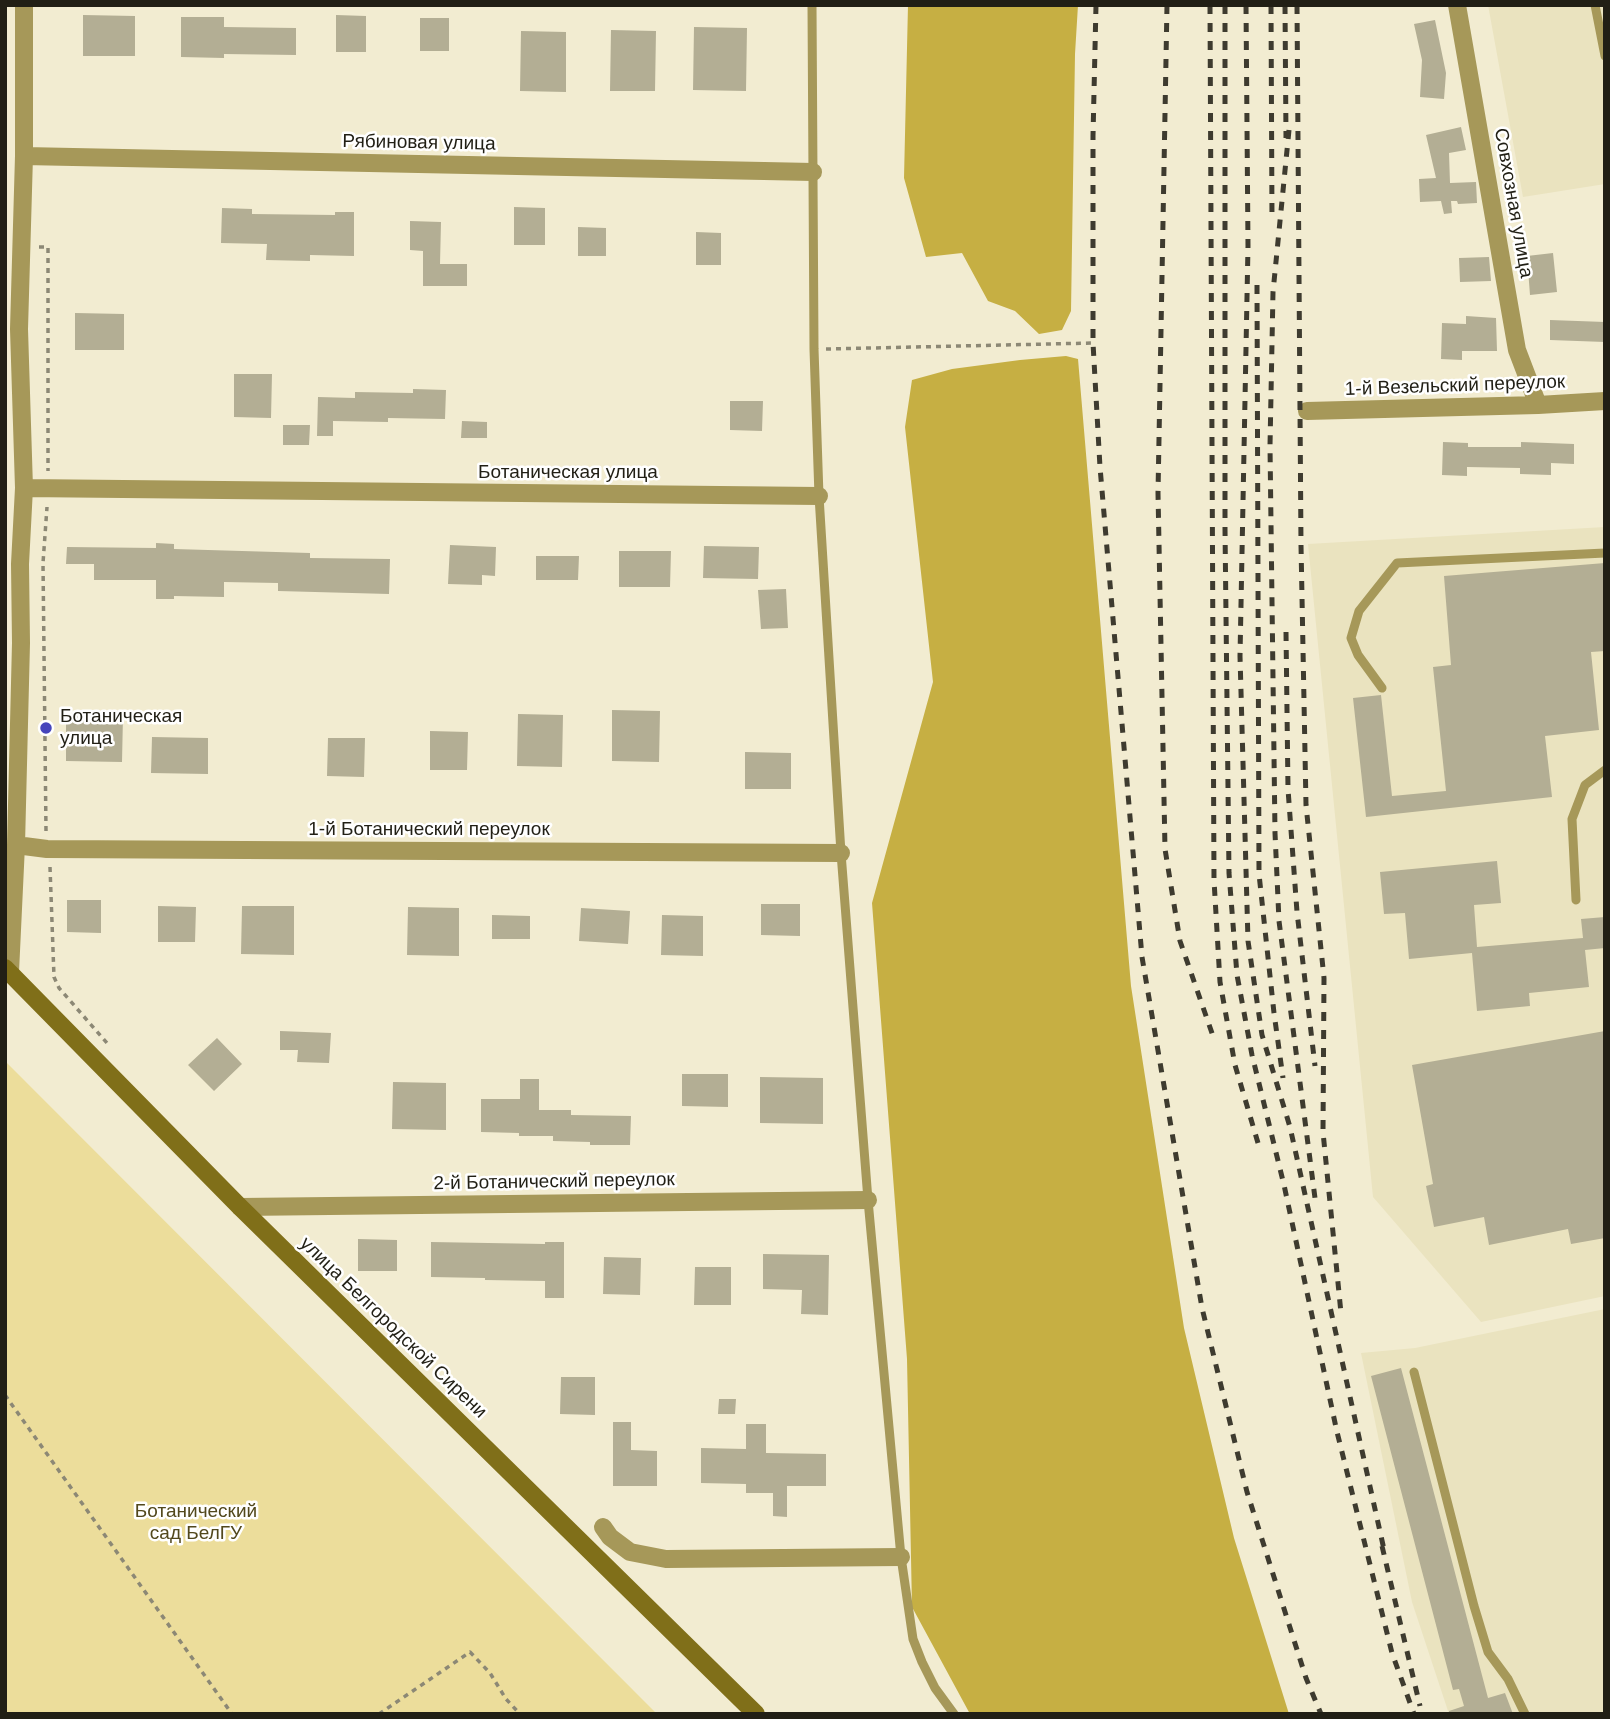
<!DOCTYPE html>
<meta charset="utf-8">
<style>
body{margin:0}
#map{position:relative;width:1610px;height:1719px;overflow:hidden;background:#f2ecd1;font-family:Helvetica,sans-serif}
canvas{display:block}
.frame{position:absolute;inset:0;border:7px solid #211f15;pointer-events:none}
</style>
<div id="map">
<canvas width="1610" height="1719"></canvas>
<div class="frame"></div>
</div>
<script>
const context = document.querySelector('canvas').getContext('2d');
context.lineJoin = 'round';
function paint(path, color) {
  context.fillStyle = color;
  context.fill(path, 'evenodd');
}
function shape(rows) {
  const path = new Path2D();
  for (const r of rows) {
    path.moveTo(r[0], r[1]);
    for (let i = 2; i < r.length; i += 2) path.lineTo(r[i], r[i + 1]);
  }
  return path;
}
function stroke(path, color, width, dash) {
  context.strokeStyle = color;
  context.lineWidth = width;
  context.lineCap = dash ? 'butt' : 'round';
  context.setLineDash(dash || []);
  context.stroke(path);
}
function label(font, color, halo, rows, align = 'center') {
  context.font = font + ' Helvetica,sans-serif';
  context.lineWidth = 5;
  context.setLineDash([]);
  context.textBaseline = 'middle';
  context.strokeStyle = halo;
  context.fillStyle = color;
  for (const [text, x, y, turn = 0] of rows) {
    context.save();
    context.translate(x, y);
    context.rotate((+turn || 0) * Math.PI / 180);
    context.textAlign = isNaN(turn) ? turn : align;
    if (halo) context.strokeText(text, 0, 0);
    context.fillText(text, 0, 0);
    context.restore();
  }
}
paint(shape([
 [1488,5,1605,5,1605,184,1523,197],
 [1605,527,1605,1296,1481,1322,1373,1197,1308,544],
 [1605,1309,1605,1714,1449,1714,1412,1602,1361,1353,1415,1348]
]), '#eae3bf');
paint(shape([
 [5,1061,657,1714,5,1714]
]), '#ecdd9b');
paint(shape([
 [908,5,1078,5,1075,54,1071,311,1062,330,1039,334,1015,311,988,301,962,253,926,257,904,178],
 [1066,356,1078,359,1131,986,1184,1328,1234,1538,1289,1714,970,1714,912,1607,907,1359,872,903,933,682,905,427,912,380,952,369,1020,360]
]), '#c6af43');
paint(shape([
 [83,15,135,16,135,56,83,56],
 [336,15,366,16,366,52,336,52],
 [181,17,224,17,224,27,296,28,296,55,224,54,224,58,181,57],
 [420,18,449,18,449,51,420,51],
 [1435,20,1446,73,1444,99,1420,97,1422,60,1414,24],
 [694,27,747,28,746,91,693,90],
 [611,30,656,31,655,91,610,91],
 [521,31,566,32,566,92,520,91],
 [1461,127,1466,150,1449,153,1450,183,1476,182,1477,203,1458,204,1457,201,1451,201,1452,213,1444,214,1441,201,1420,202,1419,179,1436,178,1426,135],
 [514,207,545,208,545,245,514,245],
 [222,208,252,209,252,214,335,215,335,212,354,212,354,256,310,255,310,261,266,260,267,244,221,243],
 [410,221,441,222,440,264,467,264,467,286,423,286,423,251,410,250],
 [578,227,606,228,606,256,578,256],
 [696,232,721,233,721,265,696,265],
 [1553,253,1557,292,1530,295,1527,256],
 [1489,257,1491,281,1460,282,1459,258],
 [75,313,124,314,124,350,75,350],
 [1466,316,1496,318,1497,351,1462,351,1462,360,1441,359,1442,323,1466,324],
 [1550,320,1605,322,1605,342,1550,340],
 [234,374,272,374,271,418,234,417],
 [413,389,446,390,445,419,388,418,388,422,333,421,333,436,317,436,318,397,355,398,355,392,413,393],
 [730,401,763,401,762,431,730,430],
 [462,421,487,422,487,438,461,438],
 [283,425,310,425,309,445,283,445],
 [1443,442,1468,443,1468,447,1521,447,1521,442,1574,444,1574,464,1551,463,1551,475,1520,474,1520,468,1467,467,1467,476,1442,475],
 [156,543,174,544,174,549,310,553,310,558,390,559,389,594,278,591,278,583,224,582,224,597,174,596,174,599,156,599,156,580,94,580,94,564,66,564,67,547,156,548],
 [450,545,496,547,495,576,482,575,482,585,448,584],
 [704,546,759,547,758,579,703,578],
 [619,551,671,551,670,587,619,587],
 [536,556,579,556,578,580,536,580],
 [1605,563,1605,651,1591,652,1599,730,1545,736,1552,797,1366,817,1353,698,1381,695,1392,796,1446,791,1433,667,1451,665,1444,576],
 [786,589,788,628,761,629,758,590],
 [612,710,660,711,659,762,612,761],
 [518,714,563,715,562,767,517,766],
 [66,715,123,716,122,762,66,761],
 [430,731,468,732,467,770,430,770],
 [152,737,208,738,208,774,151,773],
 [328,738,365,738,364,777,327,776],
 [745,752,791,753,791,789,745,789],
 [1497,861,1501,903,1474,905,1477,947,1583,938,1581,919,1605,917,1605,948,1585,950,1589,987,1529,993,1530,1006,1477,1011,1472,953,1409,959,1405,913,1384,914,1380,872],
 [67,900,101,900,101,933,67,932],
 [761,904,800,904,800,936,761,935],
 [158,906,196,907,195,942,158,942],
 [242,906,294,906,294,955,241,954],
 [408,907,459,908,459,956,407,955],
 [581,908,630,911,628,944,579,941],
 [492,915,530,916,530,939,492,939],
 [662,915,703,916,703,956,661,955],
 [280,1031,331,1033,329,1063,297,1062,298,1050,280,1050],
 [1605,1031,1605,1238,1571,1244,1568,1229,1489,1245,1484,1217,1434,1227,1426,1186,1433,1184,1412,1065],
 [217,1038,242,1064,214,1091,188,1065],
 [682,1074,728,1074,728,1107,682,1106],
 [760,1077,823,1078,823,1124,760,1123],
 [520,1079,539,1079,539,1110,571,1110,571,1115,631,1116,630,1145,590,1145,590,1142,553,1141,553,1136,519,1136,519,1133,481,1132,481,1099,520,1099],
 [393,1082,446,1083,446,1130,392,1129],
 [358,1239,397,1240,397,1271,358,1271],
 [431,1242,545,1244,545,1242,564,1242,564,1298,545,1298,545,1281,485,1280,485,1278,431,1277],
 [763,1254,829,1255,828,1315,801,1314,802,1290,763,1289],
 [604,1257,641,1258,640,1295,603,1294],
 [695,1267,731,1267,731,1305,694,1305],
 [1401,1368,1488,1698,1505,1693,1513,1714,1449,1714,1449,1711,1464,1706,1459,1689,1453,1690,1371,1376],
 [561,1377,595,1377,595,1415,560,1414],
 [719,1399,736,1399,735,1414,718,1414],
 [613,1422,631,1422,631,1450,657,1451,657,1486,613,1486],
 [746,1424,766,1424,766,1453,826,1454,826,1486,787,1486,787,1517,773,1516,773,1493,746,1493,746,1484,701,1483,701,1448,746,1449]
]), '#b3ae94');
stroke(shape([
 [39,247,48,247,48,471],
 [826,349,1093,343],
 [46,831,43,563,47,507],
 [50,867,54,977,59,988,107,1043],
 [5,1395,232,1714],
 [379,1714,470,1652,490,1673,506,1699,520,1714]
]), '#8c8875', 3.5, [5, 5]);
stroke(shape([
 [812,5,814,349,819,496,841,853,868,1200,901,1557,913,1639,922,1662,935,1688,954,1714],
 [1595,5,1605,56],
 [1382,688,1358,655,1351,638,1359,611,1397,563,1605,553],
 [1576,900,1572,819,1585,785,1605,770],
 [1414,1372,1474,1606,1488,1652,1508,1679,1525,1714]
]), '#a69859', 9);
stroke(shape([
 [1457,5,1517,350,1538,405],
 [24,156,813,172],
 [1307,411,1538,405,1605,401],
 [24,488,819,496],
 [16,845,47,849,841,853],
 [10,972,16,845,21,643,20,564,24,488,19,329,24,156,24,5],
 [240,1207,868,1200],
 [603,1527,610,1537,630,1552,666,1559,901,1557]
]), '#a69859', 18);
stroke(shape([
 [5,968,240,1207,756,1714]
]), '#806f19', 18);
stroke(shape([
 [1096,5,1093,136,1093,343,1100,467,1142,957,1202,1308,1247,1492,1306,1678,1321,1714],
 [1167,5,1158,493,1165,849,1180,941,1213,1036],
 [1210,5,1214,880,1220,982,1235,1065,1258,1143],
 [1225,5,1225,529,1229,873,1237,975,1252,1055,1284,1185,1337,1432,1392,1653,1414,1714],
 [1246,5,1248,246,1240,656,1248,941,1262,1035,1290,1127,1385,1554],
 [1271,5,1272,219],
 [1285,5,1286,138],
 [1297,5,1301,545,1306,805,1324,978,1323,1132,1341,1313],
 [1289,130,1273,292,1270,446,1275,833,1279,921,1315,1198],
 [1257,285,1259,874,1274,1013,1283,1078],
 [1286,632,1288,789,1297,912,1315,1066],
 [1382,1546,1420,1706]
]), '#3e3b2f', 5, [9, 9]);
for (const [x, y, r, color] of [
 [46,728,7,"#4645bb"]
]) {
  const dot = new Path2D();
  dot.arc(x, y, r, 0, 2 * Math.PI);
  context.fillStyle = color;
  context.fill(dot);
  stroke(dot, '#fff', 2.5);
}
label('19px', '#211f15', '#fff', [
 ["Рябиновая улица",419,143,1],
 ["Совхозная улица",1513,203,80],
 ["1-й Везельский переулок",1455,386,-2],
 ["Ботаническая улица",568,473],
 ["1-й Ботанический переулок",429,830],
 ["2-й Ботанический переулок",554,1182,-1],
 ["улица Белгородской Сирени",393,1328,44]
]);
label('19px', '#211f15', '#fff', [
 ["Ботаническая",60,717],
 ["улица",60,739]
], 'left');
label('19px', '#52481c', '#fff', [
 ["Ботанический",196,1512],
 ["сад БелГУ",196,1534]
]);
</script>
